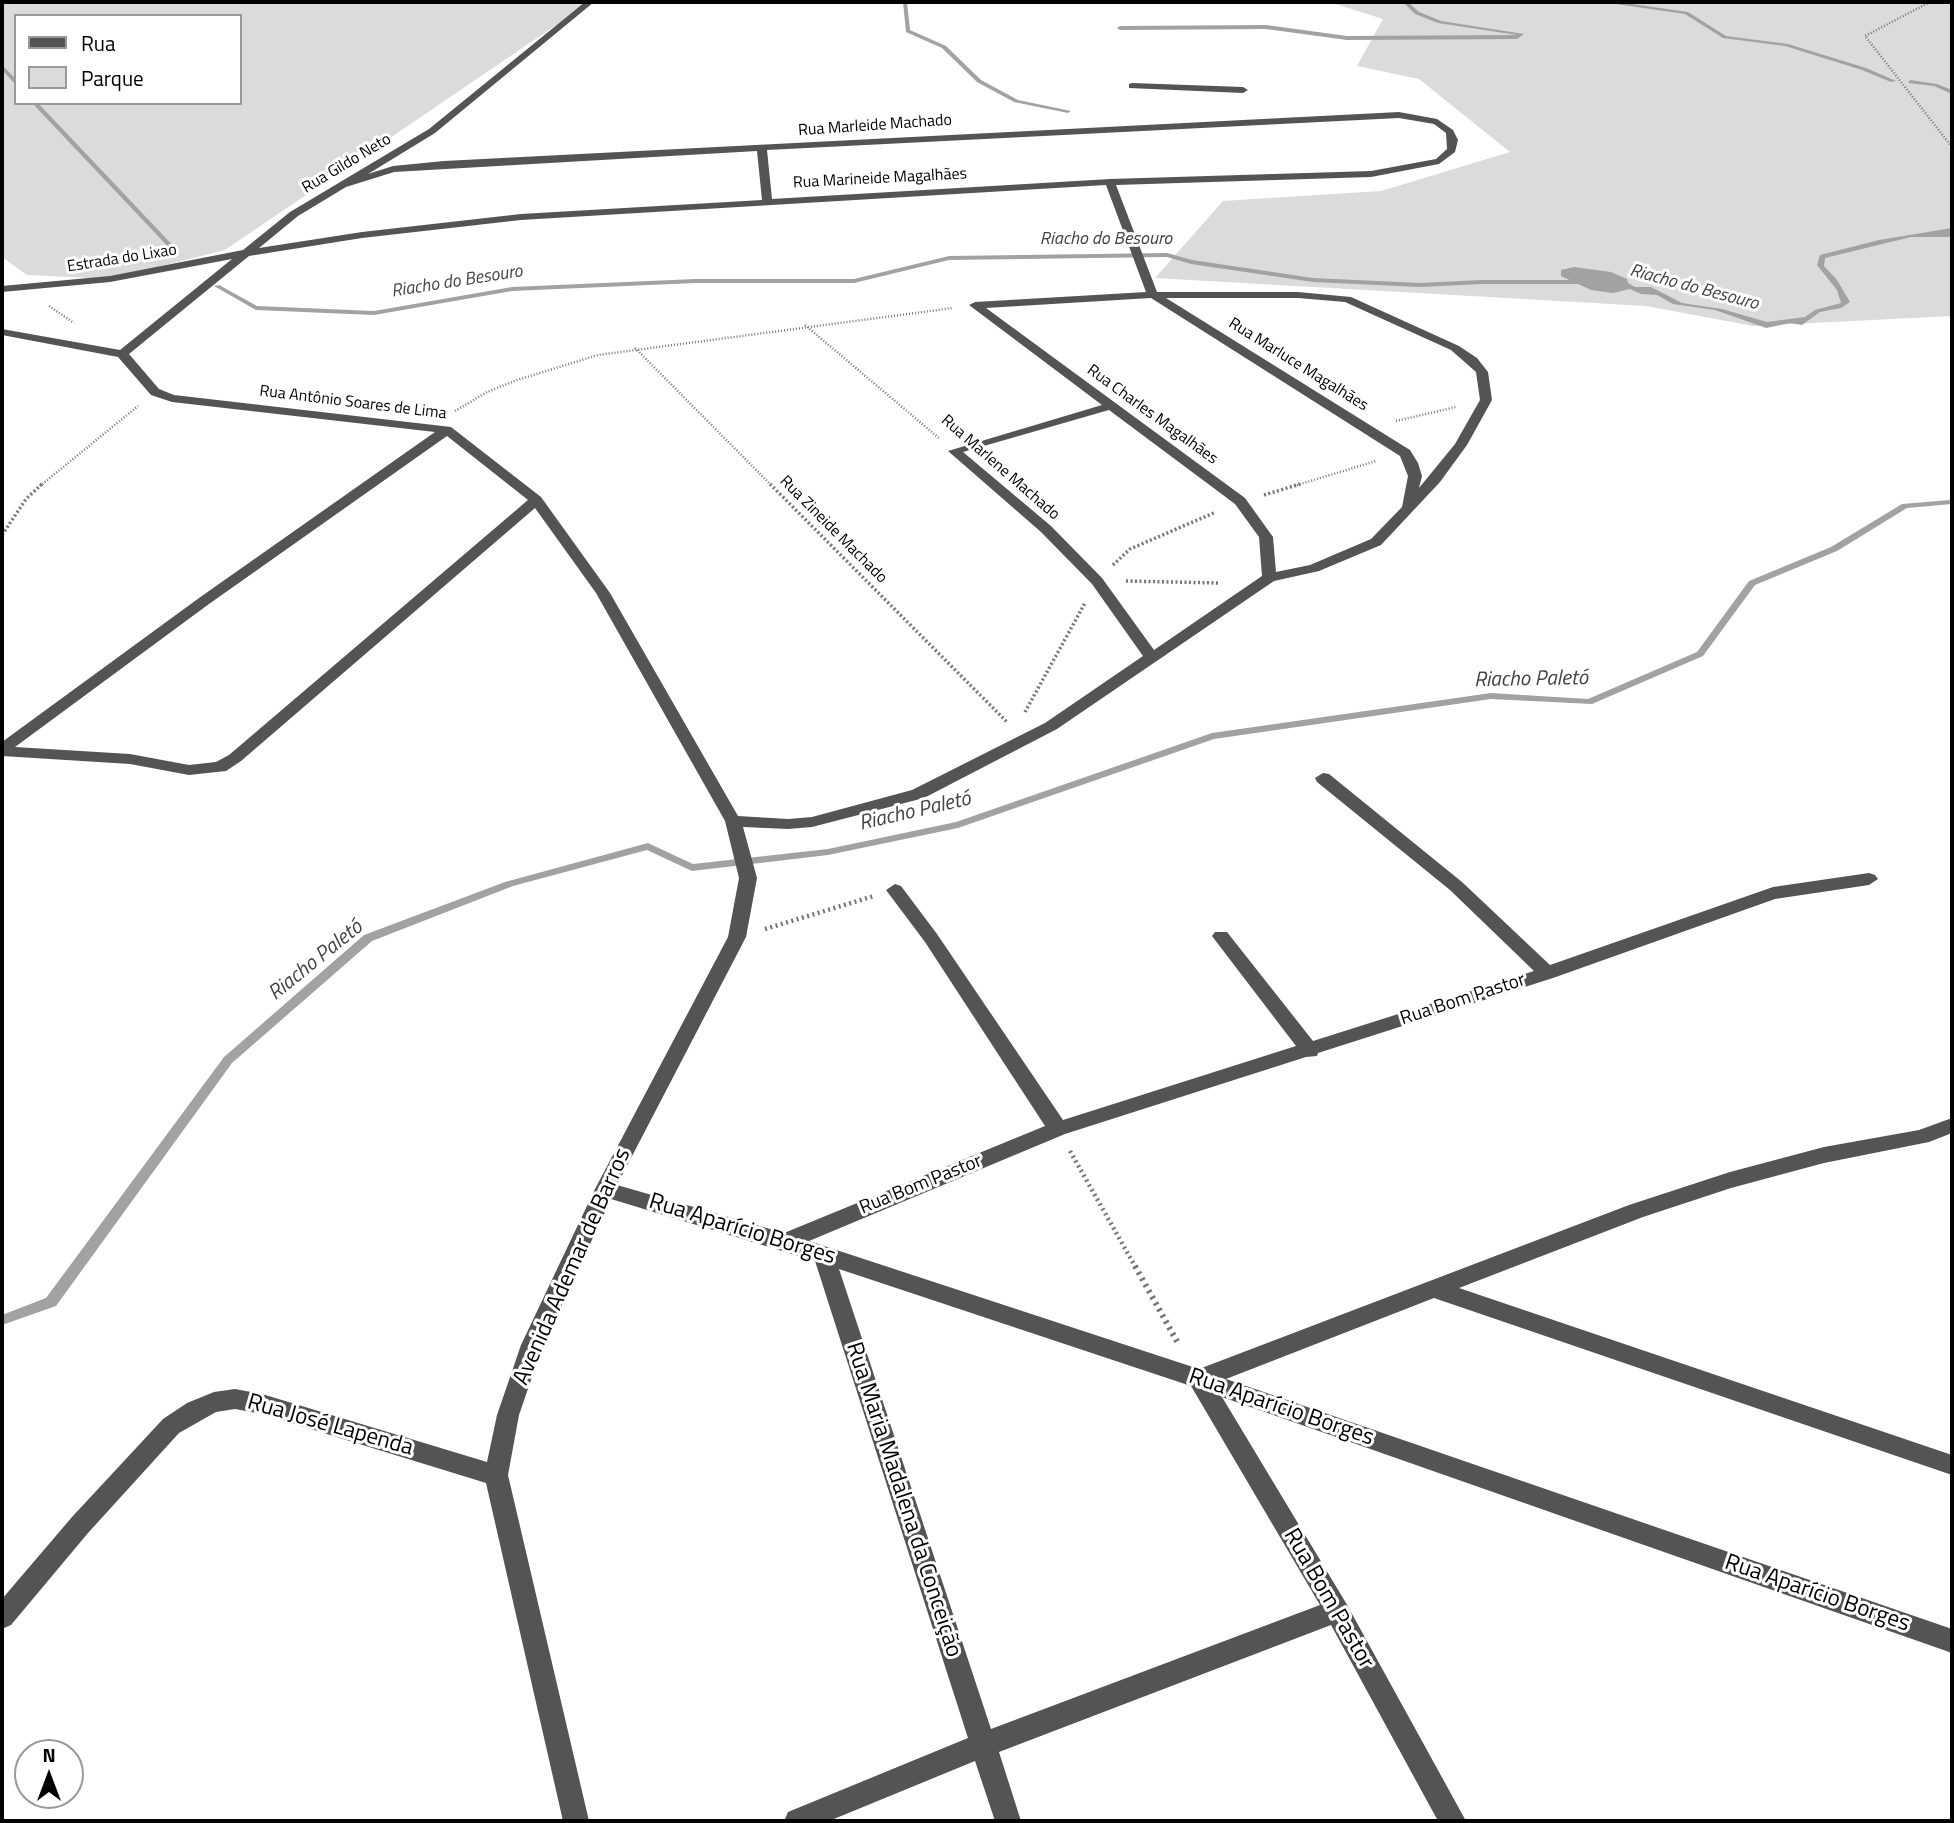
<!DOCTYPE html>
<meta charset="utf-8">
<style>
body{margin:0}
#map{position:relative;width:1954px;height:1823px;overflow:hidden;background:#fff;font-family:"Titillium Web",sans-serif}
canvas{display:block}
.frame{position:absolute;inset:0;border:4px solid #000;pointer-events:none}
.legend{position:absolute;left:14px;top:14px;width:228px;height:91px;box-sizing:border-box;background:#fff;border:2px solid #999;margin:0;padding:9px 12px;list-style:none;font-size:21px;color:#000}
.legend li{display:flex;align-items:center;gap:14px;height:35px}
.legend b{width:35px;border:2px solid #999}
.north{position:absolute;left:14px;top:1739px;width:70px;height:70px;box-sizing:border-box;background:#fff;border:2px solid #999;border-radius:50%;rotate:0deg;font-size:19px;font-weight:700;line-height:28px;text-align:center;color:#000}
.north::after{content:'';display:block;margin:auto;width:24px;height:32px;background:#000;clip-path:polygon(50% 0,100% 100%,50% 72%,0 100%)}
</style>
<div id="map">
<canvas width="1954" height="1823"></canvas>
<div class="frame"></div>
<ul class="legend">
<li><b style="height:9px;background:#545454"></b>Rua</li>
<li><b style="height:19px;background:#dbdbdb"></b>Parque</li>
</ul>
<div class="north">N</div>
</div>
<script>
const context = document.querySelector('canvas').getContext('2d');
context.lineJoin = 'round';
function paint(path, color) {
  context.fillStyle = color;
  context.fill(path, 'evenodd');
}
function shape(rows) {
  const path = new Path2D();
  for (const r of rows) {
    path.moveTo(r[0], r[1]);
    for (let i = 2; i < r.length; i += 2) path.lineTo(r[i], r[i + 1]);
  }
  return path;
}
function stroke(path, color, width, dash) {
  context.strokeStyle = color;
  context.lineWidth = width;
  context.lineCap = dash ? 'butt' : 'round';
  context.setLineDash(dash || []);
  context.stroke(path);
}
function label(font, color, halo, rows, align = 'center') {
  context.font = font + ' "Titillium Web",sans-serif';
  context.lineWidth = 6;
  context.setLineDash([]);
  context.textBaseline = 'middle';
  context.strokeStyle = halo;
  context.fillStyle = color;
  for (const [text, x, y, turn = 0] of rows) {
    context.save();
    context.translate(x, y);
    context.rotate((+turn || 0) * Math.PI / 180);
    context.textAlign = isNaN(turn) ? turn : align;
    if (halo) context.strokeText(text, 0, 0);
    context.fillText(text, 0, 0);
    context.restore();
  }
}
paint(shape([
 [2,2,590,2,225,250,110,279,27,275,2,257],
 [16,16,240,16,240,103,16,103],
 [1329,2,1952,2,1952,316,1753,326,1646,306,1155,278,1223,201,1381,191,1510,152,1419,79,1357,66,1383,19]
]), '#dbdbdb');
paint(shape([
 [1952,228,1952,236,1948,237,1911,237,1825,258,1824,266,1837,280,1850,302,1841,308,1820,312,1802,325,1790,323,1766,328,1715,310,1673,304,1657,295,1641,294,1630,289,1613,293,1591,290,1561,276,1561,270,1574,267,1611,272,1627,279,1628,283,1635,287,1651,287,1682,303,1722,309,1767,322,1805,317,1815,310,1841,303,1837,290,1817,265,1820,255,1879,240]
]), '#a2a2a2');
paint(shape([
 [903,2,907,2,910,30,946,46,981,80,1018,100,1071,111,1068,113,1014,102,977,82,942,48,906,32,903,2],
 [1403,2,1408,2,1419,12,1441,21,1524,34,1517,39,1347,40,1266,29,1120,30,1117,28,1120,26,1266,25,1347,36,1517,35,1438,23,1415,14,1403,2],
 [1607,2,1618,2,1688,12,1726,36,1788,44,1866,68,1896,81,1891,82,1862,70,1785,46,1723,38,1685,14,1609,3,1607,2],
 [2,65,16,79,16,85,2,70,2,65],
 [1910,80,1937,84,1952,90,1952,94,1934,86,1908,83,1910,80],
 [32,103,38,103,179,252,179,254,175,254,32,103],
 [1167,253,1192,260,1313,278,1420,283,1482,280,1580,280,1583,282,1580,284,1482,284,1420,287,1313,282,1191,264,1167,257,949,260,854,283,695,283,512,291,374,315,256,310,214,286,219,285,257,306,374,311,512,287,695,279,854,279,949,256,1167,253],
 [1950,500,1952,500,1952,504,1907,508,1837,551,1755,585,1703,656,1592,704,1491,699,1214,739,958,828,828,855,692,871,647,850,513,886,372,941,232,1063,56,1306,2,1325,2,1315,46,1298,224,1057,364,935,505,882,648,843,693,864,828,849,956,822,1212,733,1491,693,1588,699,1697,652,1749,581,1831,547,1902,504,1950,500]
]), '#a2a2a2');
stroke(shape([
 [1930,2,1865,36,1952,147],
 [49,306,74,323],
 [805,325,940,439],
 [635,348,772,486],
 [455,411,487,392,517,380,598,355,953,308],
 [1396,421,1456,407],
 [40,486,138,406],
 [1294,486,1376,461]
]), '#767676', 2.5, [1, 2]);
stroke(shape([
 [770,484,1007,722],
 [1264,495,1300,484],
 [2,535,26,499,42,484],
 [1113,565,1130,549,1216,512],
 [1126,581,1219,583],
 [1025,712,1085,603]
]), '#767676', 3.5, [2, 2.5]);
stroke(shape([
 [765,929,874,896],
 [1070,1151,1136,1268]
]), '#767676', 4.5, [2, 3.5]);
stroke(shape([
 [1135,1266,1179,1345]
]), '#767676', 6, [2.5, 4.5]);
paint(shape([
 [585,2,594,2,435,133,368,174,393,166,444,161,1399,112,1437,119,1453,130,1458,140,1455,152,1439,164,1371,177,1116,185,1157,292,1298,292,1351,297,1459,346,1477,358,1488,372,1492,400,1467,445,1440,482,1381,545,1319,571,1274,581,1057,729,924,798,812,827,788,829,743,827,757,878,746,937,617,1185,784,1233,1045,1126,925,942,886,890,895,884,901,886,937,934,1063,1120,1296,1046,1215,940,1212,936,1215,932,1227,932,1313,1041,1534,971,1450,890,1317,782,1315,778,1323,773,1329,774,1462,882,1550,965,1773,887,1869,873,1875,875,1878,879,1869,885,1775,899,1553,978,1318,1053,1317,1056,1306,1057,1065,1134,809,1241,1199,1369,1629,1205,1730,1172,1824,1147,1919,1130,1952,1118,1952,1133,1929,1142,1824,1163,1731,1188,1643,1217,1459,1288,1952,1455,1952,1475,1434,1298,1226,1379,1952,1629,1952,1653,1222,1397,1346,1603,1466,1821,1438,1821,1331,1625,999,1752,1021,1821,995,1821,975,1761,829,1821,784,1821,788,1812,968,1738,815,1261,611,1199,543,1345,519,1415,508,1475,589,1821,563,1821,486,1483,262,1414,235,1409,216,1412,179,1433,88,1533,11,1625,2,1629,2,1599,72,1517,163,1419,187,1403,214,1392,235,1389,262,1394,487,1462,497,1415,521,1345,595,1189,728,937,739,878,725,821,596,593,535,508,241,761,226,771,189,775,130,764,2,756,2,742,199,598,435,432,172,402,151,395,118,357,2,335,2,329,120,350,232,259,110,282,2,292,2,286,110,276,243,250,290,212,429,129,585,2],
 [1399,118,1434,124,1446,133,1447,149,1436,159,1371,171,1110,179,772,199,767,150,1399,118],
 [757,151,762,200,521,214,362,232,259,248,298,216,346,187,394,172,757,151],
 [1106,185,1146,292,975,302,969,305,1102,405,948,451,1041,532,1092,584,1143,656,1045,723,912,790,812,817,788,819,738,816,610,593,541,497,451,427,174,395,159,389,129,354,249,256,362,238,521,220,1106,185],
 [1151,298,1400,456,1408,476,1402,507,1371,539,1310,565,1276,572,1273,537,1245,498,986,308,1151,298],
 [1166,298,1298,298,1345,302,1451,350,1476,372,1480,400,1455,444,1419,488,1422,476,1418,463,1410,450,1166,298],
 [1109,410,1235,504,1259,537,1262,576,1154,650,1102,578,1051,526,963,452,1109,410],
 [447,436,528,500,229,755,216,762,189,765,130,754,15,747,209,604,447,436],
 [839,1269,1191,1386,1320,1605,991,1729,839,1269],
 [1132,83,1243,87,1248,90,1243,93,1129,88,1129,84,1132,83]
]), '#545454');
label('16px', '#000', '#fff', [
 ["Rua Marleide Machado",875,126,-4],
 ["Rua Gildo Neto",347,164,-31],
 ["Rua Marineide Magalhães",880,179,-3],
 ["Estrada do Lixao",122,259,-9],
 ["Rua Marluce Magalhães",1298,365,32],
 ["Rua Antônio Soares de Lima",353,403,7],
 ["Rua Charles Magalhães",1152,415,36],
 ["Rua Marlene Machado",1000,468,41],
 ["Rua Zineide Machado",833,530,45]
]);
label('italic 18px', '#434343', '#fff', [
 ["Riacho do Besouro",1106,240],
 ["Riacho do Besouro",457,282,-9],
 ["Riacho do Besouro",1694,288,15]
]);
label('19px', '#000', '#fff', [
 ["Rua Bom Pastor",1463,1000,-18],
 ["Rua Bom Pastor",921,1185,-22]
]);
label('italic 21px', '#434343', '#fff', [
 ["Riacho Paletó",1531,680,-1],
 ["Riacho Paletó",915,812,-13],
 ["Riacho Paletó",316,961,-39]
]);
label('23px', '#000', '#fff', [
 ["Rua Aparício Borges",742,1230,17],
 ["Avenida Ademar de Barros",573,1267,-66],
 ["Rua Aparício Borges",1281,1408,19],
 ["Rua José Lapenda",330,1426,16],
 ["Rua Maria Madalena da Conceição",903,1500,72],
 ["Rua Aparício Borges",1817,1594,19],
 ["Rua Bom Pastor",1328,1599,60]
]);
</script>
